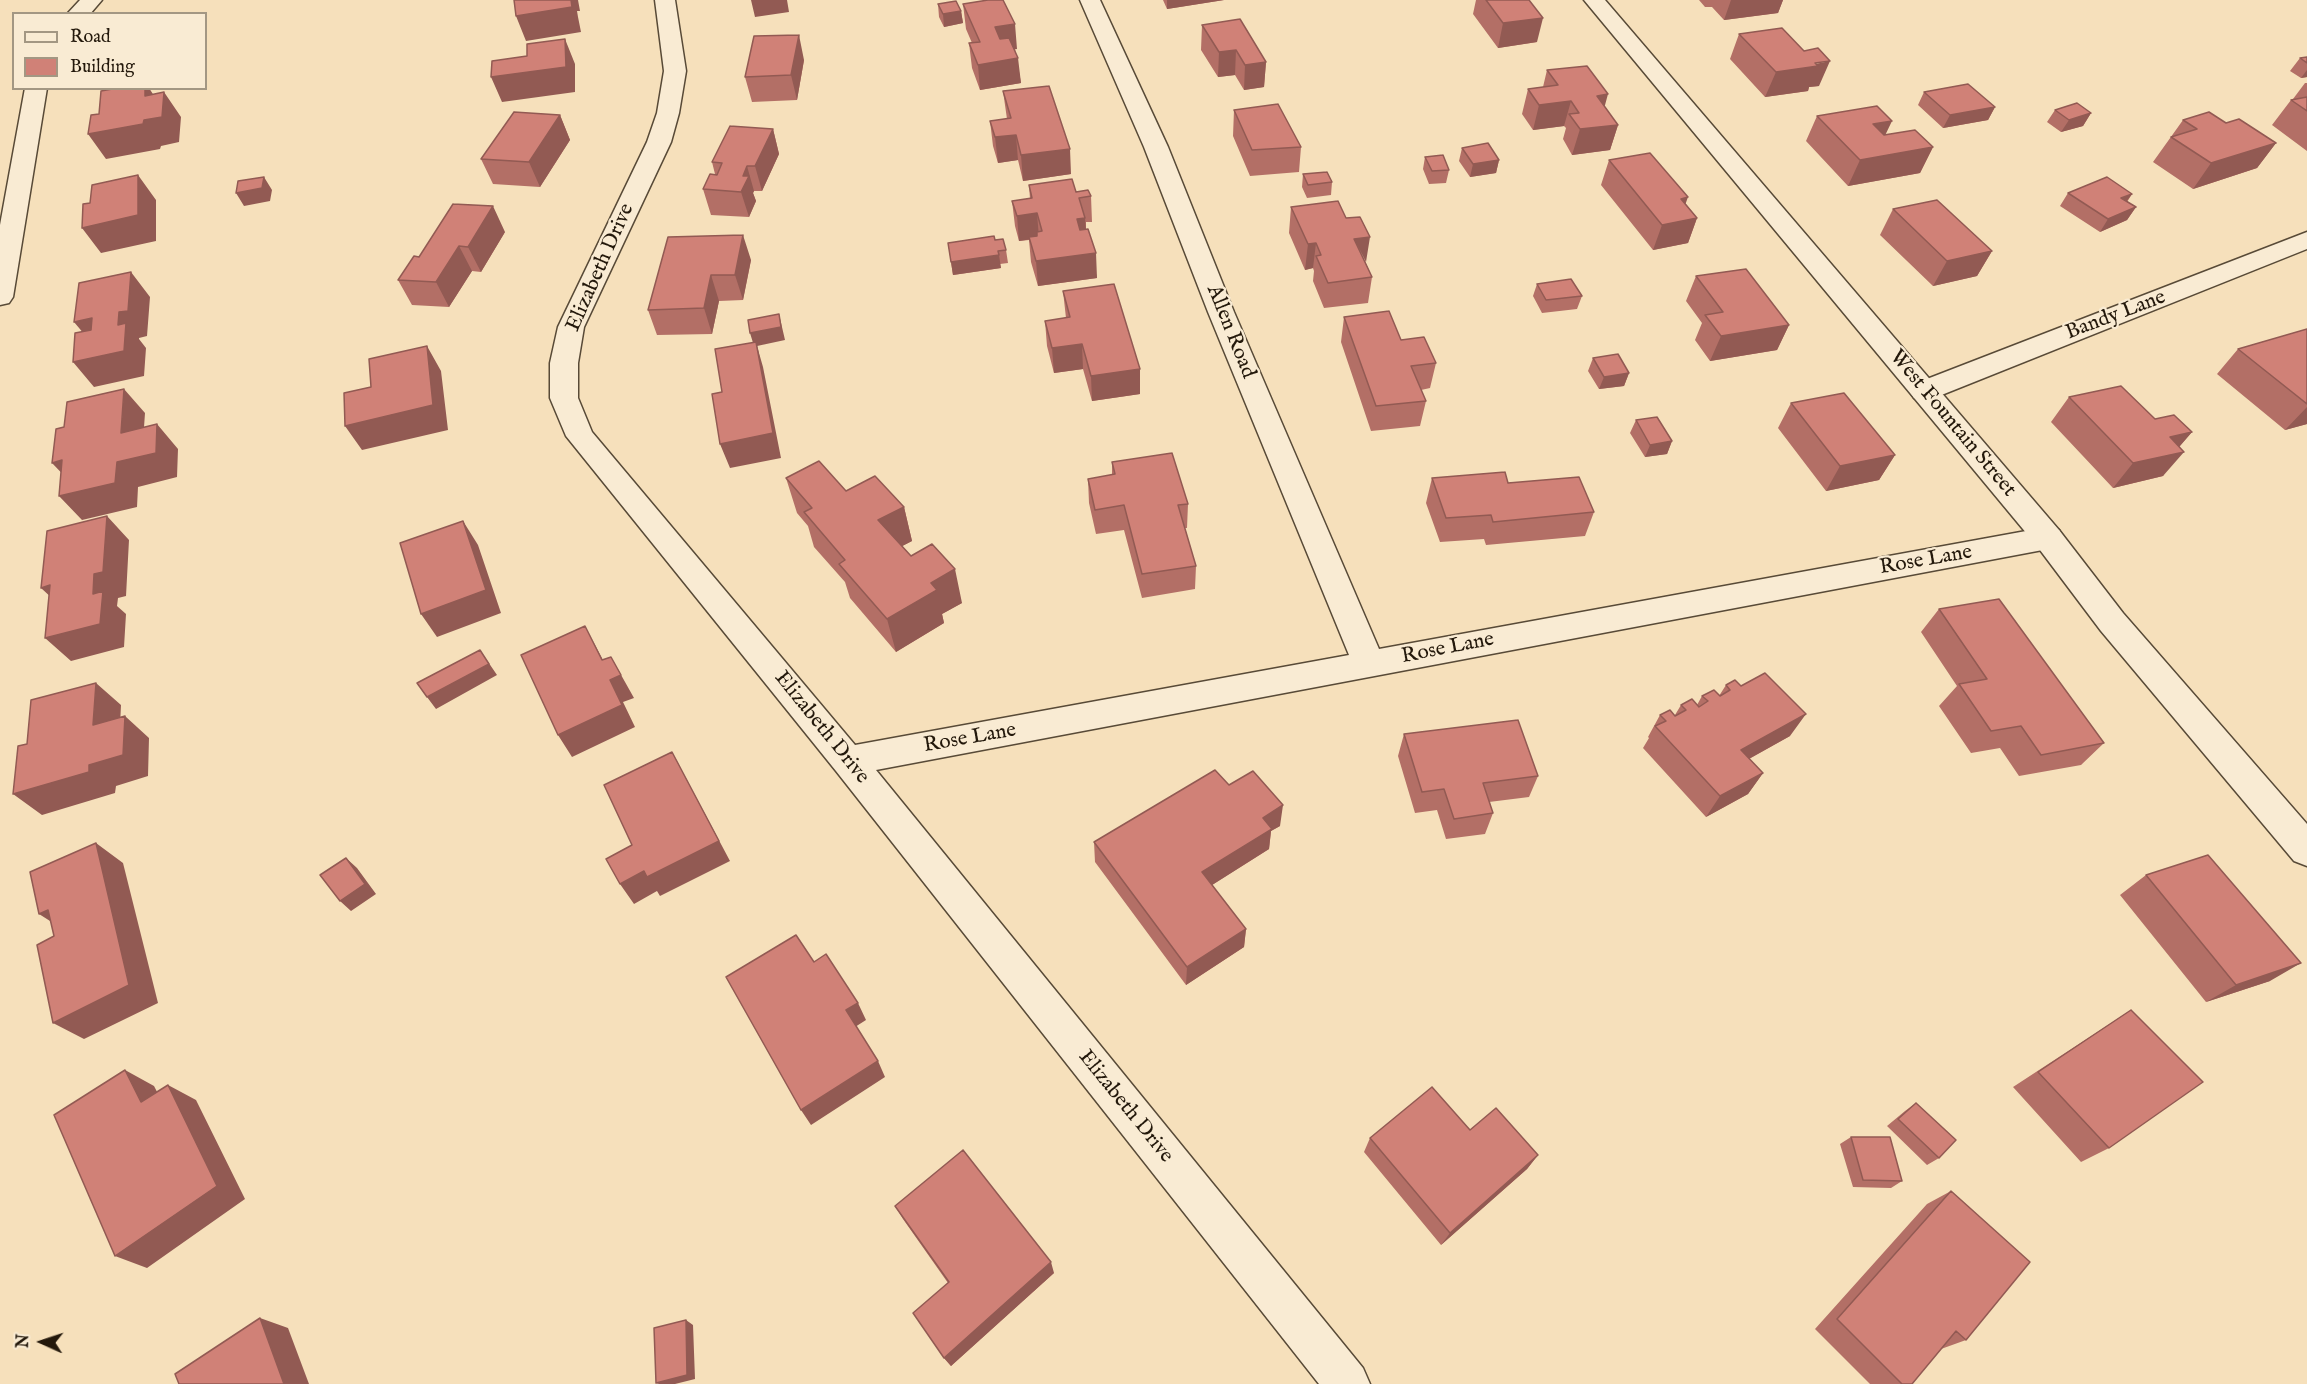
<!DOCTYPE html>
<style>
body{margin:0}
#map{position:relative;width:2307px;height:1384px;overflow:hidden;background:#f6e0bb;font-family:"IM FELL English",serif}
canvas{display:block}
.legend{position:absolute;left:12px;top:12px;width:195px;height:78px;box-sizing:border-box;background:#f9ebd3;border:2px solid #a39783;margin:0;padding:8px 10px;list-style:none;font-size:18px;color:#23180b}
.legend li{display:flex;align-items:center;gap:12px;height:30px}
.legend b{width:30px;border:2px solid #a39783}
.north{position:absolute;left:12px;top:1312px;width:60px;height:60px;-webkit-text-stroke:4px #f9ebd3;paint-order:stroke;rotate:273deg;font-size:16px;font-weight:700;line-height:24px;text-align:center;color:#23180b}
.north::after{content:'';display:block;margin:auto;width:21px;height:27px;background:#23180b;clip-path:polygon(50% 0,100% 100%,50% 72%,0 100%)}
</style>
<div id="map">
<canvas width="2307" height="1384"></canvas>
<ul class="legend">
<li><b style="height:8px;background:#f9ebd3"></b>Road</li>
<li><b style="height:16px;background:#d08177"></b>Building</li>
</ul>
<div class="north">N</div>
</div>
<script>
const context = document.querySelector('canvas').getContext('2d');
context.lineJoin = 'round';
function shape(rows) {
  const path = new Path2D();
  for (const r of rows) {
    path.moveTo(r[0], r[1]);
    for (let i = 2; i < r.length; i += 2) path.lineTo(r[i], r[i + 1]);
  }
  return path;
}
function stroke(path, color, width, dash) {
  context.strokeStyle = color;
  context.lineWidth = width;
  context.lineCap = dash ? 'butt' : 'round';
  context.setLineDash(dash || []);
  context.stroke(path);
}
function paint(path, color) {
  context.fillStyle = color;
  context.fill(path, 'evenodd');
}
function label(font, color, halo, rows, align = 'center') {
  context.font = font + ' "IM FELL English",serif';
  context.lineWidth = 4.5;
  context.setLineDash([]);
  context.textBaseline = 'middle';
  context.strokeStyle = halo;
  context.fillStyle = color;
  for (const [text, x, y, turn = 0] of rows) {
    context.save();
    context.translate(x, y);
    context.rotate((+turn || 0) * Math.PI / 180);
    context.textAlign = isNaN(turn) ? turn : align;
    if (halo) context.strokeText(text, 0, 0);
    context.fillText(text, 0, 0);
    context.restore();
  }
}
const minor = shape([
 [80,0,102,0,90,14,67,14,80,0],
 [655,0,675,0,686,71,679,113,671,142,584,327,578,363,578,398,592,432,855,745,1349,655,1208,312,1144,147,1080,0,1100,0,1168,147,1234,312,1379,649,2048,527,2059,530,2063,538,2059,546,2048,549,876,770,1363,1368,1370,1384,1319,1384,836,771,566,436,550,398,550,363,558,327,647,142,657,113,664,71,655,0],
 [25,88,47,88,13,297,9,303,0,305,0,225,25,88],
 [2307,232,2307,249,1934,398,1924,401,1914,398,1910,391,1914,384,2307,232]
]);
const tertiary = shape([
 [1584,0,1605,0,2059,530,2123,613,2307,824,2307,866,2294,861,2101,631,2037,546,1584,0]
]);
stroke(minor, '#584a37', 3);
stroke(tertiary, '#584a37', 3);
paint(minor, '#f9ebd3');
paint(tertiary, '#f9ebd3');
paint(shape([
 [1163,0,1224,0,1167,9],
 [1476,0,1529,0,1537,42,1498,48,1473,14],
 [1699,0,1783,0,1778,13,1724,20,1712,7,1705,7],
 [938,4,961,11,963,23,944,27,939,17],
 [963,4,1017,49,1015,49,1021,83,980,90,972,68,969,43,972,43,966,29],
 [1202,25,1266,62,1264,87,1244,90,1235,75,1218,77,1201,50],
 [1739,34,1819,86,1809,87,1808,91,1765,97,1730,59],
 [2307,57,2307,77,2301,78,2290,71,2300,58],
 [804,60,797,100,752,102,745,77],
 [1547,70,1605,107,1618,125,1610,150,1572,155,1563,139,1566,128,1564,126,1533,130,1522,114,1528,89,1543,87],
 [2305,83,2307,83,2307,151,2272,125,2291,100,2293,99],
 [1003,91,1071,174,1023,181,1018,160,998,163,993,146,990,121,1007,119],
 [1924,92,1995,107,1988,120,1943,128,1918,105],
 [1234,110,1301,147,1299,172,1250,176,1233,136],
 [2055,110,2091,113,2083,126,2061,132,2047,122],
 [560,115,570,140,540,187,493,184,481,159],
 [1817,116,1886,135,1933,147,1920,173,1848,186,1806,141],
 [2183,120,2226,123,2276,143,2257,168,2193,189,2153,162],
 [773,129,779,154,762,191,754,191,753,193,756,201,749,217,711,215,703,189,715,174,712,162],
 [1462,148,1499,160,1496,173,1470,177,1459,161],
 [1425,157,1449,170,1446,183,1429,184,1423,169],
 [1609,160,1686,204,1697,218,1688,243,1653,250,1601,185],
 [1303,174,1332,182,1331,195,1307,198,1302,187],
 [1029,185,1076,192,1091,196,1092,222,1086,222,1086,229,1097,278,1038,286,1031,262,1029,240,1019,241,1015,226,1012,201,1030,199],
 [2068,193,2132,194,2127,202,2136,207,2127,220,2100,232,2060,206],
 [1291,207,1346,218,1372,277,1368,303,1324,308,1313,281,1314,271,1313,268,1305,270,1289,233],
 [1893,209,1992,251,1977,276,1933,286,1880,235],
 [505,232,481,272,472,271,449,307,412,305,398,280,419,257],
 [668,237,751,260,743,300,719,301,712,334,657,335,648,310],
 [995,240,1006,250,1008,263,1000,264,1001,268,953,275,948,243],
 [1696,276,1789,325,1777,350,1710,361,1695,340,1702,323,1686,301],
 [1537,284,1582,296,1577,309,1542,313,1533,296],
 [1063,291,1140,369,1140,394,1092,401,1083,369,1054,373,1047,346,1045,321,1066,318],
 [1344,317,1401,340,1436,363,1430,388,1421,390,1426,401,1420,426,1371,431,1341,342],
 [2307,329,2307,424,2285,430,2217,374,2238,349],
 [1593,358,1629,373,1624,386,1599,389,1588,371],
 [2069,397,2155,419,2192,432,2179,447,2163,476,2113,488,2051,422],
 [1791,403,1895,455,1879,480,1826,491,1778,428],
 [1636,420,1672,441,1667,454,1645,457,1630,433],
 [1112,462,1188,504,1187,528,1185,528,1196,566,1195,589,1142,598,1124,530,1096,534,1089,503,1088,479,1112,475],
 [786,478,846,491,904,507,912,541,902,546,911,556,962,603,942,614,944,623,896,652,850,598,845,582,814,547,808,526,797,513],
 [1432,478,1508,483,1594,512,1585,536,1486,545,1484,539,1440,542,1426,503],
 [1939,609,2104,743,2081,765,2019,776,2000,748,1971,753,1939,706,1957,686,1921,632],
 [1726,685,1790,736,1749,759,1763,773,1748,794,1706,817,1643,748,1649,738,1648,737,1660,715,1675,715,1681,705,1697,705,1702,696,1719,696],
 [1404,734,1538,776,1529,797,1489,802,1493,813,1485,834,1446,839,1437,810,1415,813,1398,756],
 [1229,785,1280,826,1271,831,1269,849,1212,885,1246,929,1244,947,1186,985,1095,862,1094,842],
 [2146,875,2270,981,2206,1002,2120,895],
 [2131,1010,2109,1148,2081,1162,2013,1087],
 [1916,1103,1939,1158,1927,1165,1887,1126,1905,1111],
 [1470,1130,1538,1155,1527,1169,1441,1245,1364,1152,1370,1138],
 [1851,1137,1902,1181,1891,1188,1853,1187,1840,1144],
 [1951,1191,1966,1340,1941,1349,1912,1384,1870,1384,1815,1329,1927,1204],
 [895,1206,1054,1273,951,1366,944,1358,948,1283,903,1219]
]), '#b36f66');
paint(shape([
 [558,0,578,0,580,11,577,11,578,17,581,32,526,41,516,16],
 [751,0,787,0,789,12,755,17],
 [1167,0,1224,0,1167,9],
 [1731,0,1783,0,1778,13,1724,20],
 [961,11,963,23,944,27,943,14],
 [1543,18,1537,42,1498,48,1503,23],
 [1015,24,1017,49,997,52,995,27],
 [799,35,804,60,797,100,791,75],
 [565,39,575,64,575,92,502,102,491,77],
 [1236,50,1235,75,1218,77,1219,52],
 [1018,58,1021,83,980,90,978,65],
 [1830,61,1819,86,1809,87,1808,91,1765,97,1776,72],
 [1266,62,1264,87,1244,90,1245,65],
 [2307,70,2307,77,2301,78],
 [145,88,149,88,162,108,164,92,181,117,179,142,161,146,160,149,106,159,88,134,145,96],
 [1608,94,1601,120,1597,96],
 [1571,101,1564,126,1533,130,1539,105],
 [1995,107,1988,120,1943,128,1950,115],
 [2091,113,2083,126,2061,132,2069,120],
 [560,115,570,140,540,187,529,162],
 [1892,121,1880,146,1873,124],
 [1618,125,1610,150,1572,155,1580,129],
 [773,129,779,154,762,191,755,166],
 [1016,135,1018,160,998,163,995,137],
 [2276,143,2257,168,2193,189,2211,163],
 [1933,147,1920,173,1848,186,1860,160],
 [1070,149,1071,174,1023,181,1021,155],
 [1499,160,1496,173,1470,177,1473,164],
 [747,166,754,191,753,193,756,201,749,217,741,192,743,176],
 [138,175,156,200,156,241,101,253,82,228],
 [264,177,272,190,270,201,244,206,236,193],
 [2132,194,2123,206,2121,198],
 [1688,197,1679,222,1697,218,1688,243,1653,250,1662,225,1681,199],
 [493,206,505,232,481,272,468,247],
 [2136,207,2127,220,2100,232,2108,219],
 [1037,213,1039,238,1019,241,1017,216],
 [1085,218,1087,243,1079,244,1077,219],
 [743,235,751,260,743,300,735,275],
 [1370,237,1366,262,1354,239],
 [1316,243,1313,268,1305,270,1308,244],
 [459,246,472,271,449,307,436,282],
 [1992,251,1977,276,1933,286,1947,261],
 [1096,253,1097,278,1038,286,1036,261],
 [999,255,1001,268,953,275,951,262],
 [131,272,150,297,147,336,139,338,139,339,146,348,144,376,94,387,73,362,118,325,119,312],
 [711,275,719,301,712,334,704,308],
 [779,314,785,340,757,346,763,367,781,458,730,468,720,444,754,346,750,333],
 [92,318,95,347,74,322],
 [1789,325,1777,350,1710,361,1721,336],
 [1082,344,1083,369,1054,373,1052,348],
 [427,346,441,371,448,430,362,450,345,426],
 [1140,369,1140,394,1092,401,1091,376],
 [1629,373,1624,386,1599,389,1604,377],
 [124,389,145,413,142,456,157,424,178,449,177,477,138,487,137,507,82,520,59,496,117,462,121,433],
 [2307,407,2307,424,2285,430],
 [2192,432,2173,454,2184,452,2163,476,2113,488,2133,463,2170,437],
 [1672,441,1667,454,1645,457,1650,445],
 [1895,455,1879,480,1826,491,1840,466],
 [62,460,75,487,52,463],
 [904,507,912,541,887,554,878,520],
 [107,516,129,540,126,596,118,598,117,606,126,614,124,647,71,661,45,638,93,594,94,574],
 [463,521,478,545,501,613,437,637,421,614],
 [955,569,962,603,942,614,944,623,896,652,887,619,931,583],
 [50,585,66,611,41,588],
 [585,626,613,679,611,657,634,698,623,702,635,727,572,757,558,735,602,660],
 [480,650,497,675,436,709,427,697],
 [96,683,121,705,119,747,93,725],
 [1806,714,1790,736,1727,771,1741,750],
 [125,716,149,738,148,776,116,786,115,793,42,815,13,794,89,765],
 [672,752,730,861,660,896,657,891,634,904,620,884,644,871],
 [1763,773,1748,794,1706,817,1720,796],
 [1283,805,1280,826,1271,831,1269,849,1201,892,1202,872,1263,818],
 [96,843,123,863,158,1003,84,1039,53,1023],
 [346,858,357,868,376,894,351,911,340,901],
 [48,910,69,933,39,914],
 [1246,929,1244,947,1186,985,1187,967],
 [2301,963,2270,981,2206,1002,2236,985],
 [858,1003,866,1020,855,1027,846,1010],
 [878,1061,885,1077,811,1125,801,1110],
 [125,1070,154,1086,170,1117,141,1102],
 [168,1085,196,1100,245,1199,147,1268,115,1256],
 [1538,1155,1527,1169,1441,1245,1450,1233],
 [1051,1262,1054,1273,951,1366,944,1358],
 [260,1318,288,1328,309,1384,284,1384],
 [686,1320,693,1325,695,1379,675,1384,659,1384,656,1383]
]), '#925a53');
const building = shape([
 [514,0,571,0,572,7,516,16,514,0],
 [988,0,1003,0,1015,24,995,27,1000,39,1009,38,1018,58,978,65,969,43,980,42,963,4,988,0],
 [1486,0,1529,0,1543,18,1503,23,1486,0],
 [956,1,961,11,943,14,938,4,956,1],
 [1240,19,1266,62,1245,65,1236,50,1219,52,1202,25,1240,19],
 [1782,28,1804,51,1818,48,1830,61,1815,63,1818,66,1776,72,1739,34,1782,28],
 [799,35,791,75,745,77,754,36,799,35],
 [565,39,566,67,491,77,492,61,527,56,527,44,565,39],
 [2307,57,2307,63,2300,58,2307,57],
 [1587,66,1608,94,1597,96,1618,125,1580,129,1569,114,1579,113,1571,101,1539,105,1528,89,1558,85,1547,70,1587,66],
 [1968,84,1995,107,1950,115,1924,92,1968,84],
 [1049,86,1070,149,1021,155,1016,135,995,137,990,121,1011,118,1003,91,1049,86],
 [118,88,145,88,145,96,164,92,162,117,144,120,143,124,88,134,91,115,99,114,101,91,118,88],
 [2307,97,2307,111,2291,100,2307,97],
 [2077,103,2091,113,2069,120,2055,110,2077,103],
 [1278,104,1301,147,1252,150,1234,110,1278,104],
 [1877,106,1892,121,1873,124,1884,135,1915,130,1933,147,1860,160,1817,116,1877,106],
 [514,112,560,115,529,162,481,159,514,112],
 [2209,112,2226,123,2239,119,2276,143,2211,163,2171,137,2197,129,2183,120,2209,112],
 [730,126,773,129,755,166,747,166,743,176,749,176,741,192,703,189,710,174,717,175,722,163,712,162,730,126],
 [1488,143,1499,160,1473,164,1462,148,1488,143],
 [1650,153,1688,197,1681,199,1697,218,1662,225,1609,160,1650,153],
 [1443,155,1449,170,1432,171,1425,157,1443,155],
 [1327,172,1332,182,1308,185,1303,174,1327,172],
 [138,175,138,215,82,228,83,204,90,203,92,185,138,175],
 [264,177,262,188,236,193,238,181,264,177],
 [2107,177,2132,194,2121,198,2136,207,2108,219,2068,193,2107,177],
 [1072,179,1076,192,1088,190,1091,196,1079,198,1085,218,1077,219,1080,230,1088,229,1096,253,1036,261,1029,237,1037,236,1037,232,1042,231,1037,213,1017,216,1012,201,1032,198,1029,185,1072,179],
 [1937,200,1992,251,1947,261,1893,209,1937,200],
 [1338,201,1346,218,1360,217,1370,237,1354,239,1372,277,1328,283,1316,256,1321,255,1316,243,1308,244,1291,207,1338,201],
 [453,204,493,206,468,247,459,246,436,282,398,280,414,256,419,257,453,204],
 [743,235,735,275,711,275,704,308,648,310,668,237,743,235],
 [994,236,995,240,1003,239,1006,250,998,251,999,255,951,262,948,243,994,236],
 [1746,269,1789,325,1721,336,1705,315,1723,312,1696,276,1746,269],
 [131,272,128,311,119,312,118,325,126,323,124,351,73,362,75,333,91,330,92,318,74,322,79,283,131,272],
 [1571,279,1582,296,1546,300,1537,284,1571,279],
 [1114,284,1140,369,1091,376,1082,344,1052,348,1045,321,1070,317,1063,291,1114,284],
 [1389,311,1401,340,1424,337,1436,363,1411,366,1426,401,1376,406,1344,317,1389,311],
 [779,314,781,327,750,333,748,320,779,314],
 [2307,329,2307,404,2238,349,2307,329],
 [756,342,773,433,720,444,712,394,722,392,715,349,756,342],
 [427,346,433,405,345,426,344,393,371,387,369,359,427,346],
 [1618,354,1629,373,1604,377,1593,358,1618,354],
 [2121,386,2155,419,2174,415,2192,432,2170,437,2184,452,2133,463,2069,397,2121,386],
 [124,389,121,433,157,424,156,453,117,462,115,483,59,496,62,460,52,463,56,429,64,427,67,402,124,389],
 [1844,393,1895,455,1840,466,1791,403,1844,393],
 [1657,417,1672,441,1650,445,1636,420,1657,417],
 [1172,453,1188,504,1178,505,1196,566,1142,574,1124,505,1095,510,1088,479,1115,474,1112,462,1172,453],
 [819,461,846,491,875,476,904,507,878,520,911,556,932,544,955,569,931,583,937,590,887,619,839,564,845,560,804,512,812,508,786,478,819,461],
 [1505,472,1508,483,1579,477,1594,512,1493,522,1491,515,1446,518,1432,478,1505,472],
 [107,516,103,572,94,574,93,594,103,591,100,624,45,638,50,585,41,588,47,531,107,516],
 [463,521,486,590,421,614,400,543,463,521],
 [1999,599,2104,743,2041,755,2021,726,1991,731,1959,684,1987,679,1939,609,1999,599],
 [585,626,602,660,611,657,621,675,610,680,622,705,558,735,521,655,585,626],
 [480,650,489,664,427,697,417,683,480,650],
 [1765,673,1806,714,1741,750,1763,773,1720,796,1655,726,1666,721,1660,715,1670,710,1675,716,1686,710,1681,705,1692,699,1699,707,1708,701,1702,696,1714,690,1720,696,1730,690,1726,685,1735,680,1741,686,1765,673],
 [96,683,93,725,125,716,123,755,89,765,89,772,13,794,18,746,27,744,31,700,96,683],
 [1518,720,1538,776,1483,783,1493,813,1454,819,1444,789,1422,792,1404,734,1518,720],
 [672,752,719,841,647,877,644,871,620,884,606,859,632,845,604,785,672,752],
 [1215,770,1229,785,1253,771,1283,805,1263,818,1272,829,1202,872,1246,929,1187,967,1094,842,1215,770],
 [96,843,129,985,53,1023,37,945,54,936,48,910,39,914,30,872,96,843],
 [2208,855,2301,963,2236,985,2146,875,2208,855],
 [346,858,365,884,340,901,320,875,346,858],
 [796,935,814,962,826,954,858,1003,846,1010,878,1061,801,1110,726,977,796,935],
 [2131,1010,2203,1082,2109,1148,2038,1072,2131,1010],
 [125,1070,141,1102,168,1085,217,1186,115,1256,54,1115,125,1070],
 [1432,1087,1470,1130,1496,1108,1538,1155,1450,1233,1370,1138,1432,1087],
 [1916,1103,1956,1140,1939,1158,1898,1119,1916,1103],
 [1851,1137,1890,1137,1902,1181,1863,1180,1851,1137],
 [963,1150,1051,1262,944,1358,913,1313,949,1282,895,1206,963,1150],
 [1951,1191,2030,1262,1966,1340,1956,1331,1912,1384,1902,1384,1837,1319,1951,1191],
 [260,1318,284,1384,179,1384,175,1374,260,1318],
 [686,1320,687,1375,656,1383,654,1328,686,1320]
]);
paint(building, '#d08177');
stroke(building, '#925a53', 1.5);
label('21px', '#23180b', '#f9ebd3', [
 ["Elizabeth Drive",601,268,-66],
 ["Bandy Lane",2116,316,-21],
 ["Allen Road",1230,332,68],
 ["West Fountain Street",1952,424,50],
 ["Rose Lane",1926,561,-10],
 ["Rose Lane",1448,649,-11],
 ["Elizabeth Drive",821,728,51],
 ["Rose Lane",970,739,-10],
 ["Elizabeth Drive",1125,1107,51]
]);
</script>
